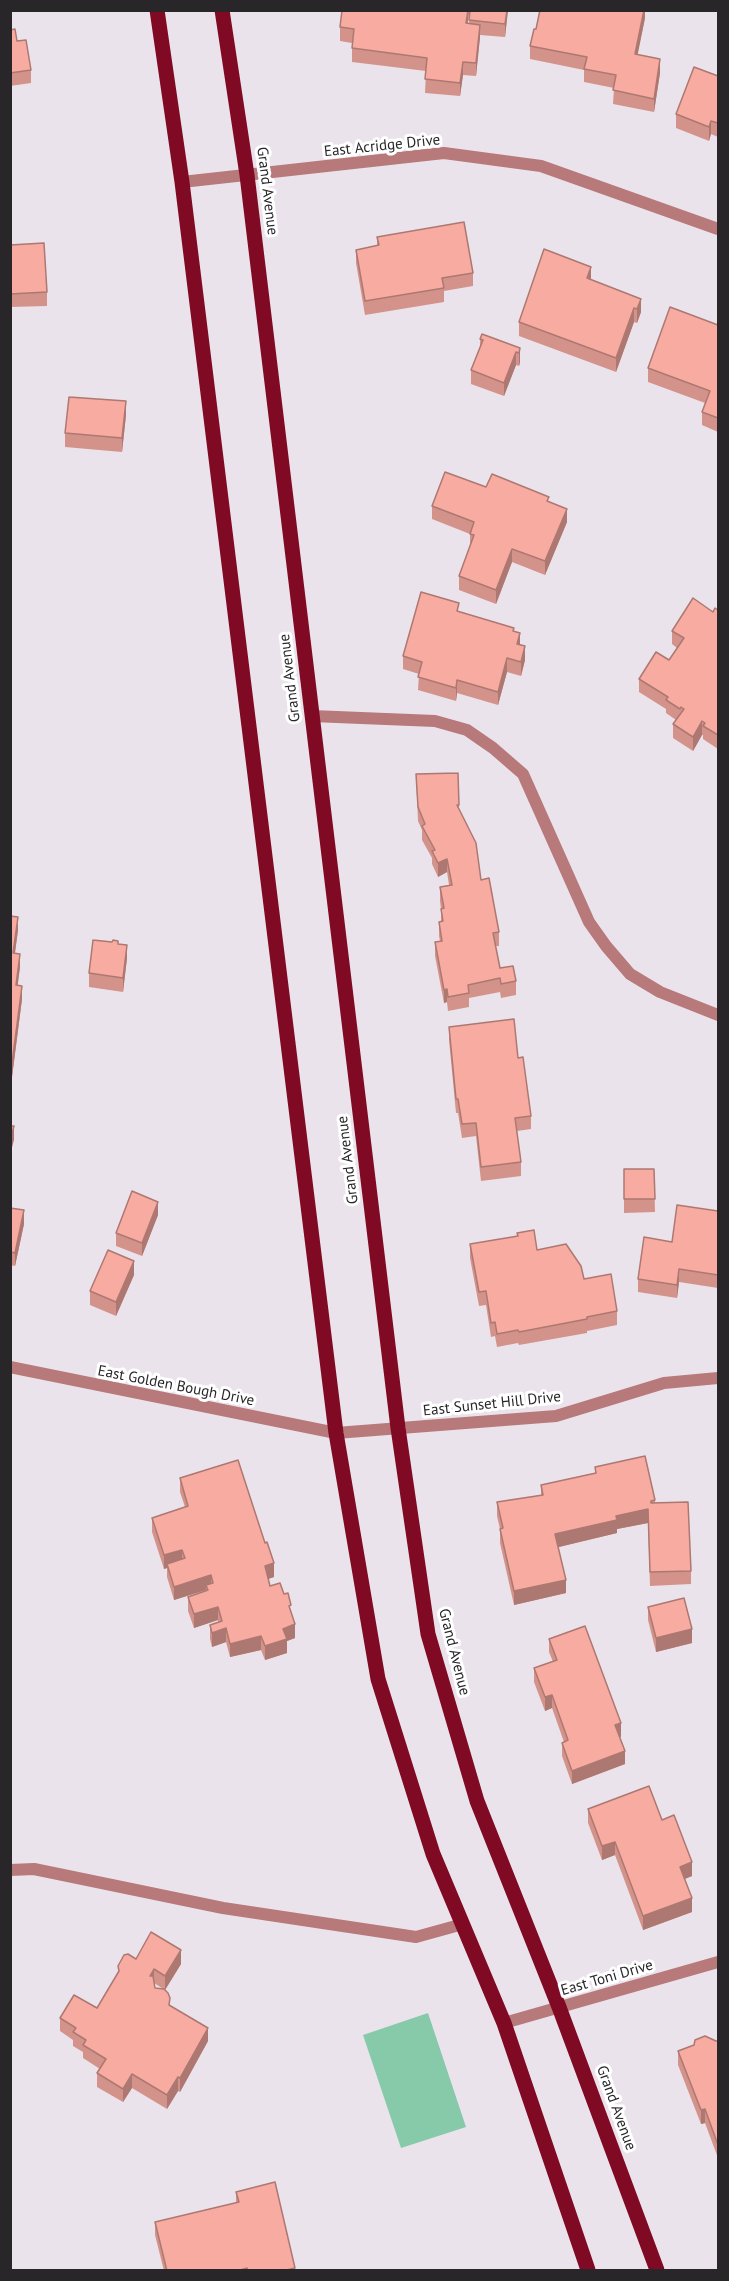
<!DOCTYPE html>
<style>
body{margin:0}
#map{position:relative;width:729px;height:2281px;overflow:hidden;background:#ebe3ec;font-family:"PT Sans",sans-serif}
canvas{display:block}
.frame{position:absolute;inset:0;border:12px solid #282629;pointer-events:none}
</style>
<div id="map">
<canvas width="729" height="2281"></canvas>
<div class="frame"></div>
</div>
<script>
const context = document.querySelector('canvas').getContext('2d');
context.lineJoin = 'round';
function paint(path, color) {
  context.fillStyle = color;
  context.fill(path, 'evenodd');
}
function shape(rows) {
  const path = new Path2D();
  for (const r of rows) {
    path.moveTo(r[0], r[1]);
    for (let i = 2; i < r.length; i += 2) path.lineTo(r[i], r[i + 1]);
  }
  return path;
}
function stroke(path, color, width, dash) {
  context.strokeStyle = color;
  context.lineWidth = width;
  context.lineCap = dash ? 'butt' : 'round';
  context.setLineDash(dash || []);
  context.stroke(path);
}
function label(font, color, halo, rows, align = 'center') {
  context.font = font + ' "PT Sans",sans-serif';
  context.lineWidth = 6;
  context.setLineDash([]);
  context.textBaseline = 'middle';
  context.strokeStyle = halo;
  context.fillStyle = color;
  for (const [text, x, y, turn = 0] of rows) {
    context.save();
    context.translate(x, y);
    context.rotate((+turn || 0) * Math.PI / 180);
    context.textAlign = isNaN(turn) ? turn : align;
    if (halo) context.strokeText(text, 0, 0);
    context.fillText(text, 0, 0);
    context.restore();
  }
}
paint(shape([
 [428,2013,466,2127,401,2148,363,2035]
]), '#87caaa');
stroke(shape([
 [312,716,435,721,467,730,493,748,523,774,589,922,606,946,630,974,660,992,718,1015],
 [10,1870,34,1869,223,1908,416,1937,463,1924]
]), '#b7797a', 12);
stroke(shape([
 [182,182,444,153,541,166,718,229],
 [10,1367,336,1433,556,1416,664,1383,718,1378],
 [504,2023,718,1962]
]), '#b7797a', 12);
stroke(shape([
 [157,10,182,182,336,1433,378,1679,433,1854,504,2023,588,2270],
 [222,10,247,175,398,1428,428,1634,477,1801,559,2007,657,2270]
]), '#800a23', 15);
paint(shape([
 [356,10,469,10,468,23,469,23,470,10,508,10,505,37,480,35,476,76,463,75,460,96,425,93,426,71,352,62,352,43,340,41,340,27],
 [645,10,645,18,637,55,660,73,654,112,613,104,614,88,584,82,584,70,530,59,530,46,536,29],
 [10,30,17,41,31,70,31,83,10,86],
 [718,76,718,137,711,134,709,141,676,128,676,114],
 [377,237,473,273,473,286,444,291,444,302,365,315,356,263,356,250,377,246],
 [10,245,47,292,47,306,10,307],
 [591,280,641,299,641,312,637,323,634,322,616,372,519,336,519,322],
 [718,325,718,432,702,425,702,412,705,403,648,382,648,368],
 [480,339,520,348,520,362,519,366,516,365,504,396,471,384,471,370,480,346],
 [126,415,122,452,65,447,65,433],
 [486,487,549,501,567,522,545,575,512,562,496,604,459,590,459,576,470,547,470,534,432,519,432,506],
 [718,610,718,749,703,739,703,735,702,735,693,751,673,738,673,724,676,720,666,713,666,709,639,692,639,679,669,660,677,648,672,644,672,631,713,612],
 [459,612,514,631,525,660,521,676,507,672,498,705,457,693,456,701,418,690,419,674,403,669,403,656],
 [416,774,459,805,459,810,481,880,499,932,499,946,495,946,500,968,516,981,516,995,501,998,500,992,469,998,469,1007,448,1011,447,1002,444,1003,435,956,435,942,440,941,439,936,439,922,441,922,441,909,440,901,440,887,449,885,447,872,438,877,432,864,432,858,422,840,422,830,418,821],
 [10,916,18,930,15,953,20,967,17,985,22,999,12,1077,10,1077],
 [118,944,127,958,123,992,89,987,89,973],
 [449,1027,518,1058,531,1116,531,1129,517,1131,521,1162,521,1176,481,1181,476,1136,462,1138,458,1113,456,1113,449,1040],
 [624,1169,654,1169,655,1212,624,1213],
 [10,1208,24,1224,15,1266,10,1265],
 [718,1211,718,1288,679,1282,677,1298,638,1292,638,1279],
 [158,1215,142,1256,116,1246,116,1233],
 [470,1244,537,1250,584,1279,617,1311,617,1325,587,1331,587,1333,519,1345,518,1343,497,1347,495,1336,491,1337,486,1305,479,1306,470,1258],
 [134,1275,116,1316,90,1305,90,1291],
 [595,1467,655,1500,655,1503,691,1571,691,1584,650,1586,648,1523,617,1529,617,1533,558,1547,566,1593,514,1605,500,1543,500,1529,497,1516,497,1502,541,1495,541,1485,595,1473],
 [180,1478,274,1577,268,1579,270,1586,291,1614,295,1638,287,1641,287,1653,265,1660,261,1650,230,1657,226,1642,212,1647,210,1639,210,1625,218,1622,218,1620,194,1628,188,1611,188,1597,206,1591,206,1590,174,1600,167,1577,167,1568,164,1569,152,1532,152,1518,185,1507,180,1492],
 [648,1607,692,1643,656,1652,648,1620],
 [549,1639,621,1737,620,1737,625,1764,572,1784,562,1756,562,1743,564,1742,552,1708,545,1711,534,1682,534,1668,553,1662,549,1652],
 [588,1809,662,1820,692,1876,684,1879,692,1912,643,1930,615,1855,602,1860,588,1823],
 [136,1959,181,1964,165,1990,154,1983,155,1988,170,2005,208,2041,180,2092,178,2091,167,2109,132,2088,123,2102,97,2087,97,2073,100,2069,83,2058,83,2052,73,2046,73,2040,60,2031,60,2018,97,2008,118,1973,118,1966],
 [716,2041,718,2041,718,2158,705,2123,701,2124,678,2065,678,2051],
 [236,2192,295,2271,164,2271,155,2235,155,2222,236,2203]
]), '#d4938a');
paint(shape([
 [468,10,469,10,466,37,466,23],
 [507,10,508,10,505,37,505,24],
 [644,10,645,10,645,18,635,68,635,54],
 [480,25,480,38,476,76,476,63],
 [660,59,660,73,654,112,654,99],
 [463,62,463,75,460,96,460,83],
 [711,121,711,134,709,141,709,127],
 [591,267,591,280,587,278],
 [641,299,641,312,637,323,637,309],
 [634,308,634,322,616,372,616,358],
 [520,348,520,362,519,366,519,353],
 [516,352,516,365,504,396,504,383],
 [126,401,126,415,122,452,122,438],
 [567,509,567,522,545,575,545,561],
 [512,549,512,562,496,604,496,590],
 [520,633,520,646,517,644],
 [525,646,525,660,521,676,521,662],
 [507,658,507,672,498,705,498,692],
 [457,680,457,693,456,701,456,688],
 [702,721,702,735,693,751,693,737],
 [447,859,447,872,438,877,438,863],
 [18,917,18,930,13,967,13,953],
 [127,945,127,958,123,992,123,978],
 [20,954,20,967,16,999,16,985],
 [22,986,22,999,12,1077,12,1063],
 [447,989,447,1002,444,1003,444,990],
 [14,1126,14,1140,10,1155,10,1141],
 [158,1202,158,1215,142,1256,142,1243],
 [24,1210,24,1224,15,1266,15,1253],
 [134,1261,134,1275,116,1316,116,1302],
 [679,1269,679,1282,677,1298,677,1285],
 [648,1509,648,1523,617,1529,617,1533,555,1548,555,1534,616,1516],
 [182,1550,182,1563,167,1564,167,1568,164,1569,164,1555],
 [274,1563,274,1577,265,1580,265,1566],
 [211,1575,211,1589,206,1585,206,1590,174,1600,174,1587],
 [566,1580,566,1593,514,1605,514,1591],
 [218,1607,218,1620,194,1628,194,1614],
 [295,1624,295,1638,287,1641,287,1653,265,1660,265,1646,283,1629],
 [226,1628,226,1642,212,1647,212,1633],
 [692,1629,692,1643,656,1652,656,1638],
 [261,1636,261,1650,230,1657,230,1644],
 [552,1695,552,1708,545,1711,545,1697],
 [621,1723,621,1737,615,1739,615,1725],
 [625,1751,625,1764,572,1784,572,1771],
 [615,1842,615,1855,602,1860,602,1846],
 [692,1862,692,1876,680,1881,680,1867],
 [692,1898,692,1912,643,1930,643,1916],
 [181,1950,181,1964,165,1990,165,1976],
 [154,1969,154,1983,150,1976],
 [208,2028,208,2041,180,2092,180,2078],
 [132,2074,132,2088,123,2102,123,2089],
 [178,2077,178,2091,167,2109,167,2095],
 [705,2109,705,2123,701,2124,701,2110],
 [295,2268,295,2271,282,2271]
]), '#ad7871');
const building = shape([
 [342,10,356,11,356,10,468,10,466,23,480,25,476,63,463,62,460,83,425,79,427,58,352,48,354,29,340,27,342,10],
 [470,10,507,10,505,24,469,20,470,10],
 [540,10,644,10,635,54,660,59,654,99,613,90,616,75,584,69,587,57,530,46,534,29,536,29,540,10],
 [15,29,17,41,26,40,31,70,10,73,10,30,15,29],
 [694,67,718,76,718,123,711,121,709,127,676,114,694,67],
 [464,222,473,273,442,278,444,288,365,301,356,250,379,245,377,237,464,222],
 [44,243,47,292,10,294,10,245,44,243],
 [544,249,591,267,587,278,641,299,637,309,634,308,616,358,519,322,544,249],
 [670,307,718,325,718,418,702,412,710,391,648,368,670,307],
 [482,334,520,348,519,353,516,352,504,383,471,370,483,340,480,339,482,334],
 [69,397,126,401,122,438,65,433,69,397],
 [445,472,486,487,492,474,549,497,547,501,567,509,545,561,512,549,496,590,459,576,474,535,470,534,474,522,432,506,445,472],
 [421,592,459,603,457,611,514,628,513,631,520,633,517,644,525,646,521,662,507,658,498,692,457,680,456,688,418,677,422,662,403,656,421,592],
 [693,598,713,612,715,608,718,610,718,735,703,726,705,723,702,721,693,737,673,724,684,709,681,707,680,709,666,700,668,697,639,679,656,652,669,660,684,638,672,631,693,598],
 [458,773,459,805,457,805,476,843,481,880,489,878,499,932,493,933,500,968,513,966,516,981,501,984,500,978,468,985,469,993,448,997,447,989,444,990,435,942,442,941,439,922,443,921,441,909,444,908,440,887,452,885,447,859,438,863,432,851,435,850,422,826,425,824,418,807,416,774,458,773],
 [10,916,18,917,13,953,20,954,16,985,22,986,12,1063,10,1063,10,916],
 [93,940,112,942,113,940,118,941,118,944,127,945,123,978,89,973,93,940],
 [514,1019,518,1058,523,1057,531,1116,515,1118,521,1162,481,1167,476,1123,462,1124,458,1099,456,1099,449,1027,514,1019],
 [10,1126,14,1126,10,1141,10,1126],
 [624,1169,654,1169,655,1199,624,1199,624,1169],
 [132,1191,158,1202,142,1243,116,1233,132,1191],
 [677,1205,718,1211,718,1275,679,1269,677,1285,638,1279,644,1237,672,1242,677,1205],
 [10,1208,24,1210,15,1253,10,1252,10,1208],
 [534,1230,537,1250,566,1244,581,1266,584,1279,611,1274,617,1311,587,1317,587,1319,519,1332,518,1330,497,1334,495,1322,491,1323,486,1291,479,1292,470,1244,518,1236,517,1233,534,1230],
 [108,1250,134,1261,116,1302,90,1291,108,1250],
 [645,1456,655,1500,651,1501,651,1503,688,1502,691,1571,650,1572,648,1509,616,1516,617,1520,555,1534,566,1580,514,1591,500,1529,503,1528,497,1502,543,1495,541,1485,596,1473,595,1467,645,1456],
 [238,1460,265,1543,267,1542,274,1563,265,1566,270,1586,280,1583,284,1594,288,1593,291,1605,289,1606,295,1624,283,1629,287,1639,265,1646,261,1636,230,1644,226,1628,212,1633,210,1625,222,1621,218,1607,194,1614,188,1597,208,1590,206,1585,213,1583,211,1575,174,1587,167,1564,185,1558,182,1550,164,1555,152,1518,188,1506,180,1478,238,1460],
 [684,1598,692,1629,656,1638,648,1607,684,1598],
 [585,1626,621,1723,615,1725,625,1751,572,1771,562,1743,568,1740,552,1695,545,1697,534,1668,557,1660,549,1639,585,1626],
 [649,1786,662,1820,674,1815,692,1862,680,1867,692,1898,643,1916,615,1842,602,1846,588,1809,649,1786],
 [151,1932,181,1950,165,1976,154,1969,150,1976,153,1976,155,1988,164,1989,168,1993,170,1998,169,2005,208,2028,180,2078,178,2077,167,2095,132,2074,123,2089,97,2073,106,2059,83,2045,86,2040,73,2032,76,2028,60,2018,74,1995,97,2008,119,1971,118,1966,124,1955,128,1954,136,1959,151,1932],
 [705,2036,716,2041,718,2041,718,2145,705,2109,701,2110,678,2051,694,2045,695,2040,705,2036],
 [275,2182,295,2268,282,2271,248,2271,247,2268,237,2271,167,2271,155,2222,239,2202,236,2192,275,2182]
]);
paint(building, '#f7aba1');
stroke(building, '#ad7871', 1.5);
label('15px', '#282629', '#fff', [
 ["East Acridge Drive",382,146,-6],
 ["Grand Avenue",267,191,83],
 ["Grand Avenue",290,678,-97],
 ["Grand Avenue",348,1160,-97],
 ["East Golden Bough Drive",176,1386,11],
 ["East Sunset Hill Drive",492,1404,-6],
 ["Grand Avenue",454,1652,76],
 ["East Toni Drive",607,1978,-16],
 ["Grand Avenue",616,2108,70]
]);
</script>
